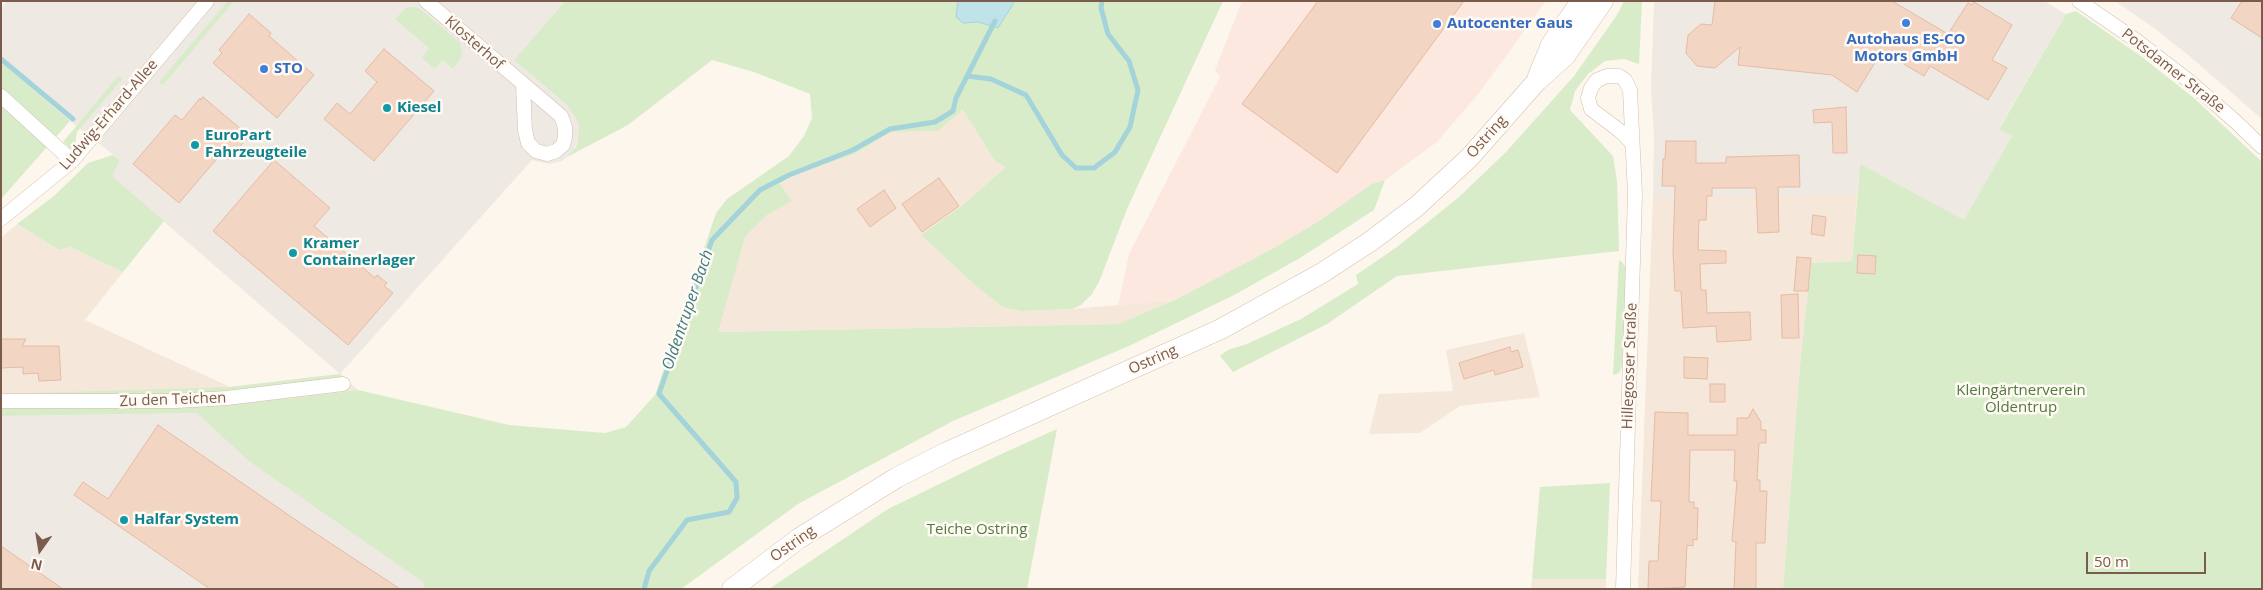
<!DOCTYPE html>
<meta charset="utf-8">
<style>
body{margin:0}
#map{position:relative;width:2263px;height:590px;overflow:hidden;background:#fdf6ec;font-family:"Open Sans",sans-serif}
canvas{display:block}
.frame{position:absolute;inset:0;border:2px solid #7a5c4d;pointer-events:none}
.north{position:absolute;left:15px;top:525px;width:50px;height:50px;-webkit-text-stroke:4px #fffaf3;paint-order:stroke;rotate:193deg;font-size:14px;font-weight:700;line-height:20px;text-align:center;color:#7a5c4d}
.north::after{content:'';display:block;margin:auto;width:18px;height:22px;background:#7a5c4d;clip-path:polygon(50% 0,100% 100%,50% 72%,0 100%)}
.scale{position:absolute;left:2086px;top:552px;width:120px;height:22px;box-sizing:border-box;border:2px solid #7a5c4d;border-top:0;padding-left:6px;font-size:15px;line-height:18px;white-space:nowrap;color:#7a5c4d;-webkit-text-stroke:4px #fffaf3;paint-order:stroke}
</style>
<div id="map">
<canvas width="2263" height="590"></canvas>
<div class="frame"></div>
<div class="north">N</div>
<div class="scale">50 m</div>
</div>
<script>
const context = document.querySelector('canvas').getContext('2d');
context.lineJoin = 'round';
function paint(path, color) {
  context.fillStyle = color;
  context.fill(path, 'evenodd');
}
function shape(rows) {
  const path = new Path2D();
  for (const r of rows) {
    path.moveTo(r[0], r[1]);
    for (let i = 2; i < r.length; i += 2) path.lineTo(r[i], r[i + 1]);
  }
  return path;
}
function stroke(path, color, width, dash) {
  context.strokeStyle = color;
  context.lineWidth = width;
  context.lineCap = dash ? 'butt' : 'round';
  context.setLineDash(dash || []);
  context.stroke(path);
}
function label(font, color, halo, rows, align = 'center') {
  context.font = font + ' "Open Sans",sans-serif';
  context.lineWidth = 5;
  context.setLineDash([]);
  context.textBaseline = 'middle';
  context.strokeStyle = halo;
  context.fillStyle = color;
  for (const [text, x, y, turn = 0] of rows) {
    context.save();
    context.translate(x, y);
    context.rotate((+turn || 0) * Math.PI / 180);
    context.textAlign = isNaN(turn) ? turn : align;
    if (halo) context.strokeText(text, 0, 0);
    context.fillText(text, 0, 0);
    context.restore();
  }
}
paint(shape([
 [963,110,995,161,1007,167,963,205,921,235,978,288,1004,308,1021,311,1072,309,1175,300,1118,324,717,332,745,237,767,215,791,201,779,185,790,177,855,154,891,132,938,131],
 [1845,193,1857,194,1852,261,1811,263,1800,365,1783,589,1638,589,1653,197],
 [17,224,59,250,70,247,123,272,85,320,230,387,340,374,358,390,197,413,1,416,1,238],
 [1524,333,1540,397,1460,406,1420,433,1369,434,1379,394,1453,391,1446,350],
 [1532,579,1606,579,1606,589,1531,589]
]), '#f5e8da');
paint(shape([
 [1242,1,1546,1,1479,93,1437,142,1385,180,1372,185,1322,219,1275,248,1175,300,1118,306,1129,254,1220,77,1215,70]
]), '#fde8e0');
paint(shape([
 [7,1,565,1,514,60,567,105,577,120,579,126,578,140,572,153,562,161,549,164,532,160,340,374,111,176,120,160,70,121,1,62,1,8],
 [1654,1,2044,1,2066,14,1999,128,2012,136,1964,221,1860,165,1857,194,1653,197,1654,136,1651,89],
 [2115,1,2262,1,2262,119,2188,55,2154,28],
 [197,413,423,582,425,589,1,589,1,416]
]), '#efe9e4');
paint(shape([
 [228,1,234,1,163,85,159,82],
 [565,1,958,1,957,4,963,23,978,22,998,28,1015,1,1223,1,1127,209,1099,282,1092,294,1081,305,1072,309,1021,311,1004,308,978,288,921,235,963,205,1006,167,995,161,963,110,938,131,891,132,855,154,790,177,780,184,792,201,767,215,745,237,718,332,1118,324,1175,300,1274,248,1322,219,1372,184,1385,180,1374,210,1300,258,1234,295,1129,346,953,421,798,504,681,589,425,589,423,582,249,461,197,413,1,416,1,407,275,396,287,399,358,390,509,425,605,433,626,427,655,395,716,213,727,199,789,156,804,136,812,118,810,94,754,72,712,60,628,125,567,157,576,147,578,140,579,126,577,120,567,105,514,60],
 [1624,1,1642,1,1639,64,1624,59,1605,61,1588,74,1575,91,1570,110,1613,156,1617,181,1619,251,1397,276,1327,324,1233,372,1220,356,1228,350,1247,344,1301,319,1358,284,1356,275,1397,247,1459,197,1506,152,1574,76,1617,15],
 [415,7,419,8,460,43,462,56,453,69,443,60,435,69,422,58,429,48,395,19,406,8],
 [2076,11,2142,57,2195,99,2262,162,2262,589,1783,589,1800,365,1811,263,1852,261,1860,164,1964,220,2012,136,1999,129,2066,14],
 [1,62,70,121,1,199],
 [118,76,122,79,77,132,75,145,71,149,63,142],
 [113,155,120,160,112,176,164,221,123,272,70,247,59,250,17,224,54,196,88,163],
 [1619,260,1623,263,1627,271,1622,366,1619,373,1613,375],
 [340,374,344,378,192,395,47,397,32,393,230,387],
 [1057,429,1027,589,769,589,888,509,997,456],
 [1610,483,1606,579,1532,579,1540,487]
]), '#d8ecc9');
const water = shape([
 [958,1,1015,1,998,28,978,22,963,23,956,17,958,1]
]);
paint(water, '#bfe3e8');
stroke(water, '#a5d3da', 1);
stroke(shape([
 [1,59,73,119],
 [967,76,991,79,1026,95,1062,155,1076,168,1094,168,1115,152,1130,127,1138,90,1129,61,1108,34,1101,8,1102,1],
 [644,589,649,571,687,520,729,512,737,498,736,482,659,394,712,240,760,190,789,175,853,150,890,129,935,122,953,111,956,98,995,21]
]), '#a5d3da', 5);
const building = shape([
 [1318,1,1464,1,1337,173,1242,104,1318,1],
 [1715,1,1892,1,1948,34,1968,3,1972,5,1974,2,2012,25,1992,60,2007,68,1988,100,1930,66,1924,76,1882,51,1857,92,1832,75,1738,65,1740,47,1715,68,1697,66,1686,53,1688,35,1701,24,1712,25,1715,1],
 [2242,1,2262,1,2262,38,2231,18,2242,1],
 [249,14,271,33,269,36,314,75,277,118,213,63,222,53,219,50,249,14],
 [384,49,434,91,374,161,324,119,337,103,350,114,377,82,365,71,384,49],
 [203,97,249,136,228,160,221,154,179,203,133,164,175,115,182,120,200,98,201,100,203,97],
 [1846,107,1847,153,1833,153,1832,122,1814,123,1813,110,1846,107],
 [1666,141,1696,141,1696,163,1726,163,1726,157,1799,155,1800,187,1778,187,1779,232,1758,233,1756,188,1712,188,1712,196,1707,196,1706,220,1699,220,1698,250,1726,251,1726,263,1700,264,1701,290,1706,290,1707,313,1750,312,1751,340,1717,342,1716,326,1683,328,1681,291,1675,291,1673,252,1675,186,1662,186,1663,159,1665,159,1666,141],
 [274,160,330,208,314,226,375,278,377,275,387,283,384,286,393,293,348,345,213,231,274,160],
 [939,178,959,206,922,232,902,204,939,178],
 [884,190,896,208,870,227,857,209,884,190],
 [1813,215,1826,217,1824,236,1811,234,1813,215],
 [1858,255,1876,256,1875,274,1857,273,1858,255],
 [1797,257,1811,258,1808,291,1794,291,1797,257],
 [1798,294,1799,338,1782,338,1781,295,1798,294],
 [1,339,26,339,22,346,59,346,61,380,39,381,38,373,23,374,23,367,1,368,1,339],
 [1510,347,1511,352,1518,350,1523,367,1495,375,1494,370,1464,379,1459,363,1510,347],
 [1684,357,1708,358,1707,379,1684,378,1684,357],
 [1710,384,1725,384,1725,402,1710,402,1710,384],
 [1753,409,1761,422,1761,430,1766,430,1766,443,1759,443,1757,480,1760,480,1760,491,1767,491,1765,543,1756,543,1756,589,1734,589,1736,542,1732,541,1737,481,1734,481,1735,450,1690,450,1689,502,1694,502,1694,508,1698,508,1697,540,1693,539,1693,546,1687,545,1685,587,1648,589,1649,561,1658,561,1661,501,1651,501,1655,412,1688,413,1688,435,1737,435,1737,418,1748,418,1753,409],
 [158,425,303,525,400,589,210,589,74,495,83,482,108,499,158,425],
 [1,546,63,589,1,589,1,546]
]);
paint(building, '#f3d5c3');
stroke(building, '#e6bba3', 1);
const street = shape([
 [426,1,561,116,565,127,565,137,563,145,556,151,547,154,536,151,528,143,525,130,523,84],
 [2079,1,2137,41,2189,81,2235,121,2262,147],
 [1,96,72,161],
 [1,219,72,161,207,1],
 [1,401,176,401,227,398,343,384],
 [1623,589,1635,194,1630,90,1625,80,1619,76,1607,76,1597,80,1591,88,1588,98,1591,109,1620,131,1632,143]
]);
const secondary = shape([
 [1538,76,1551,45,1581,1],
 [732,589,798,539,896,478,947,452,1221,329,1322,273,1371,241,1416,207,1469,158,1537,81,1565,56,1603,1]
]);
stroke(street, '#d1beb0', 15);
stroke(secondary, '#d6c0b0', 21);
stroke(street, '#fff', 14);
stroke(secondary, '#fff', 20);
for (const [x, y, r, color] of [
 [1906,23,5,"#3f7fe0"],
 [1437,24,5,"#3f7fe0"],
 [264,69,5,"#3f7fe0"],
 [387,108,5,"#0f9aa8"],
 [195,145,5,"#0f9aa8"],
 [293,253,5,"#0f9aa8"],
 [124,520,5,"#0f9aa8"]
]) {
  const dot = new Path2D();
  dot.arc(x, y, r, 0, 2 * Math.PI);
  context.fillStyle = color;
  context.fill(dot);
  stroke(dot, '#fffaf3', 2);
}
label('bold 15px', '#366cbe', '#fffaf3', [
 ["Autocenter Gaus",1447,24],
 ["Autohaus ES-CO",1906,40,"center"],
 ["Motors GmbH",1906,57,"center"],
 ["STO",274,69]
], 'left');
label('15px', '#7a5c4d', '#fffaf3', [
 ["Klosterhof",474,43,41],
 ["Potsdamer Straße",2173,71,38],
 ["Ludwig-Erhard-Allee",109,115,-49],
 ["Ostring",1487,137,-48],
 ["Ostring",1153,360,-24],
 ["Hillegosser Straße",1630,366,-88],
 ["Zu den Teichen",173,400,-2],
 ["Ostring",793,544,-35]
]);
label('bold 15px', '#0d838f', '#fffaf3', [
 ["Kiesel",397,108],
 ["EuroPart",205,136],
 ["Fahrzeugteile",205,153],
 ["Kramer",303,244],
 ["Containerlager",303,261],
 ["Halfar System",134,520]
], 'left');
label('15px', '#537a41', '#fffaf3', [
 ["Kleingärtnerverein",2021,391],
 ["Oldentrup",2021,408],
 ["Teiche Ostring",977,530]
]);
label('italic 16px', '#437c86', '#fffaf3', [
 ["Oldentruper Bach",688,310,-71]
]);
</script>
